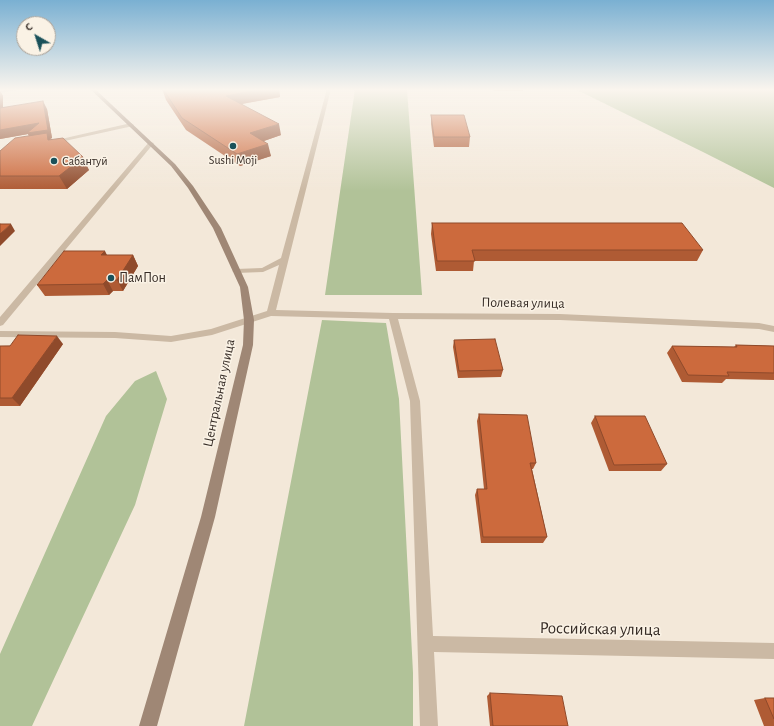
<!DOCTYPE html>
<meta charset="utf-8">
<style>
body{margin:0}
#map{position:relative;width:774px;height:726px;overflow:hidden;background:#f3e8d9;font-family:"Alegreya Sans",sans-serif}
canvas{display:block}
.north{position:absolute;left:16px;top:16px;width:40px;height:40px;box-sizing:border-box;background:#faf2e5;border:1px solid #aca399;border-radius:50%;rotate:321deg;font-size:11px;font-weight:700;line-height:16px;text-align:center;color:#362c26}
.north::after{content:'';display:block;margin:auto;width:14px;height:18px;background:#1a515a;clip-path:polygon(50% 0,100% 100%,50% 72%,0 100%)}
</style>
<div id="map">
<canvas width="774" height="726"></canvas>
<div class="north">С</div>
</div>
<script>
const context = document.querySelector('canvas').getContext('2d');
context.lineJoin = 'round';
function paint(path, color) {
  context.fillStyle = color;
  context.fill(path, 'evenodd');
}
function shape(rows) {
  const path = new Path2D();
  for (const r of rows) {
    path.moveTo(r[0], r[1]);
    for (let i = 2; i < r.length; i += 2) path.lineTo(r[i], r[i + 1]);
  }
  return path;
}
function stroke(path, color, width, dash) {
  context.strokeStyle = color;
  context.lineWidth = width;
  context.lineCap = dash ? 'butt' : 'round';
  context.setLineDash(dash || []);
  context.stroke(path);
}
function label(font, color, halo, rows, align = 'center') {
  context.font = font + ' "Alegreya Sans",sans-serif';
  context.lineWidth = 3;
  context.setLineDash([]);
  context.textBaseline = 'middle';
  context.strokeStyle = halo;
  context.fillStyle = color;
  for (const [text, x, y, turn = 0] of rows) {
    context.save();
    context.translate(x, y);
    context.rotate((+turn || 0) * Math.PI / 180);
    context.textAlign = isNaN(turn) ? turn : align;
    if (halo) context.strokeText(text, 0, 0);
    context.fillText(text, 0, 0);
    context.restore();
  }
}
paint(shape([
 [355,89,407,89,422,295,325,295],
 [575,89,774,89,774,188,705,153],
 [322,320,386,323,399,399,413,673,413,726,244,726],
 [156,371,167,399,135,505,32,726,0,726,0,654,106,416,135,381]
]), '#b1c298');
paint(shape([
 [9,89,23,89,0,93,0,91,9,89],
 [327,89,331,89,276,310,393,313,560,314,759,323,774,326,774,332,759,329,560,320,398,319,420,401,433,636,774,643,774,659,434,652,438,726,420,726,410,401,389,319,271,316,212,335,171,342,115,338,0,337,0,331,115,332,171,336,211,329,267,311,279,265,263,272,236,273,232,271,236,269,262,268,281,258,327,89],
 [131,123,134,125,133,126,51,144,48,142,131,123],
 [149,142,154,143,3,325,0,326,0,317,149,142]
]), '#cbb9a4');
paint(shape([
 [90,89,95,89,175,164,193,186,221,228,248,287,254,320,253,345,215,517,157,726,139,726,201,517,243,345,244,320,240,287,213,228,188,188,171,166,90,89]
]), '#9f8775');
paint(shape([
 [162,89,279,89,280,97,242,104,281,135,264,141,271,156,240,166,186,130,166,100],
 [493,89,523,89,523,91,494,91],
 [0,91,3,96,3,107,47,109,52,138,50,139,51,140,89,170,67,189,0,189,0,151,29,136,28,134,0,139],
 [431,115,470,137,469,147,434,147,431,124],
 [432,223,703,250,697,261,474,261,473,271,436,271,431,234],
 [107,255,133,255,138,266,123,291,113,291,109,295,45,296,37,285],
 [454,340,503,370,501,377,458,378,453,347],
 [63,344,20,406,0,406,0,346],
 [736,345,774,346,774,380,726,379,722,383,682,382,667,353,672,346,734,347],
 [479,414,536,463,533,469,532,469,547,537,543,543,481,543,475,495,477,489,484,489,477,421],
 [595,416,667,464,661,471,609,471,591,423],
 [490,693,568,726,490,726,487,696],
 [765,698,774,698,774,726,764,726,754,700]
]), '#af5b34');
paint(shape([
 [262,89,279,89,280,97,229,106,226,96],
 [0,91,3,96,3,116,0,110],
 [43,101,47,109,52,138,50,139,53,145,32,142,28,134,0,139,0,130],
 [279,124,281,135,252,145,250,133],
 [268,144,271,156,240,166,237,154],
 [83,157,89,170,67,189,59,176],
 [11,224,15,231,0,246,0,234],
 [105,251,110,261,101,255],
 [133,255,138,266,123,291,117,280],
 [107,280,113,291,109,295,103,284],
 [57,336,63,344,20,406,12,398]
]), '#8f4a2b');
const building = shape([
 [163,89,262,89,226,96,279,124,250,133,268,144,237,154,182,118,163,89],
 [43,101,48,130,27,133,39,123,0,130,0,108,43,101],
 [431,115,464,115,470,137,434,137,431,115],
 [47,133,48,140,63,138,83,157,59,176,0,176,0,151,15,138,47,133],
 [432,223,682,223,703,250,472,250,475,261,437,261,432,223],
 [0,224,11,224,0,234,0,224],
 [64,251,105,251,101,255,133,255,117,280,107,280,103,284,37,285,64,251],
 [18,335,57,336,12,398,0,398,0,346,10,346,18,335],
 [495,339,503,370,459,371,454,340,495,339],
 [736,345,774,346,774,373,727,372,729,376,688,375,672,346,737,347,736,345],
 [479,414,527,415,536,463,530,463,547,537,483,537,477,489,487,489,479,414],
 [595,416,645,416,667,464,614,465,595,416],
 [490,693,562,696,568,726,493,726,490,693],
 [765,698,774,698,774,719,765,698]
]);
paint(building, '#cc6a3d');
stroke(building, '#8f4a2b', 1);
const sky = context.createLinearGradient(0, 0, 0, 191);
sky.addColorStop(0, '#7ab0d2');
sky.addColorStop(0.47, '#faf5ee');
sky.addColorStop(1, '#faf5ee00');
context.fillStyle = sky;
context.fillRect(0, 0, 774, 191);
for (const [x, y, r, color] of [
 [233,146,4,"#1a515a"],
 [54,161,4,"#1a515a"],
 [111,278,4,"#1a515a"]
]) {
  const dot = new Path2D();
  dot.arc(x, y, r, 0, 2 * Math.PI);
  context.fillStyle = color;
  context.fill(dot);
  stroke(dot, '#faf2e5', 1.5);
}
label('12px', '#362c26', '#faf2e5', [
 ["Sushi Moji",233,160],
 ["Сабантуй",62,161,"left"]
]);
label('14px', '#362c26', '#faf2e5', [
 ["ПамПон",119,278]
], 'left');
label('14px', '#362c26', '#faf2e5', [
 ["Полевая улица",523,303,1],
 ["Центральная улица",219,393,-78]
]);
label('17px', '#362c26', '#faf2e5', [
 ["Российская улица",600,629,1]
]);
</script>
